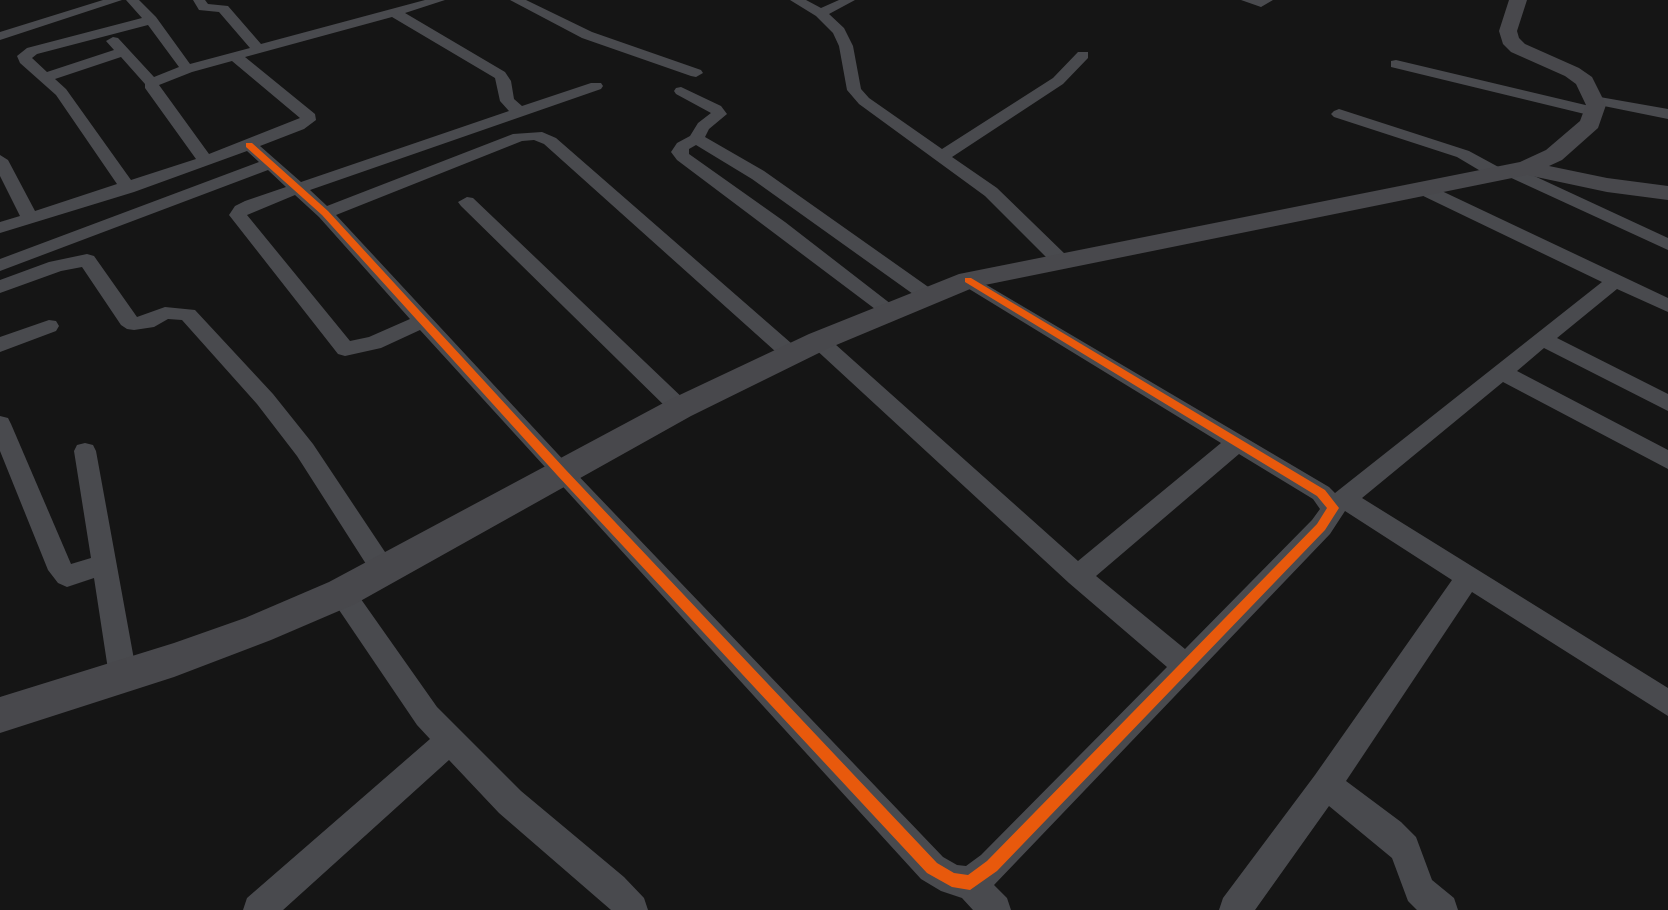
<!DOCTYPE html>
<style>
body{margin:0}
canvas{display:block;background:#151515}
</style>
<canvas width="1668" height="910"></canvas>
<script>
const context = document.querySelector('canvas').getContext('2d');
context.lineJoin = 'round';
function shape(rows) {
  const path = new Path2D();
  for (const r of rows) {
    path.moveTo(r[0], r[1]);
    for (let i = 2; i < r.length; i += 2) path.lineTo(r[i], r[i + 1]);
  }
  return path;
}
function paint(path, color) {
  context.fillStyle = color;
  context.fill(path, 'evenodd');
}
paint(shape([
 [103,0,122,0,0,40,0,32,103,0],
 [126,0,139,0,156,17,190,64,250,48,219,12,199,10,193,0,205,0,208,4,228,6,261,44,425,0,445,0,405,13,505,72,511,81,514,99,522,106,591,83,601,83,603,86,601,89,310,190,327,206,513,134,542,132,556,138,799,350,802,355,799,360,785,360,544,144,534,140,522,141,336,215,569,466,943,857,957,865,966,866,981,855,1167,667,1069,583,812,346,809,341,812,336,826,336,1078,561,1221,443,961,284,959,280,968,274,1329,487,1335,493,1602,282,1417,193,1415,189,1417,185,1429,185,1668,298,1668,312,1617,289,1557,338,1668,394,1668,411,1544,348,1517,371,1668,450,1668,469,1503,382,1362,498,1668,688,1668,716,1472,592,1346,781,1401,822,1416,837,1432,880,1454,898,1458,910,1417,910,1408,901,1392,858,1329,806,1255,910,1219,910,1223,898,1315,775,1452,580,1345,511,1330,534,994,885,1007,898,1011,910,973,910,962,898,941,891,921,879,420,330,381,348,345,356,338,354,229,215,235,206,245,201,286,187,268,170,0,271,0,259,259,162,247,151,134,192,0,233,0,222,20,216,0,176,0,155,8,160,35,211,117,184,56,95,20,63,17,56,27,48,142,18,126,0],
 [392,17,495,78,500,101,509,111,301,182,260,146,304,129,316,120,315,114,245,57,392,17],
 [148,25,179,67,154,77,118,38,113,37,106,41,114,50,47,72,32,58,37,54,148,25],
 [121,57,145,84,145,88,196,159,131,180,66,89,55,79,121,57],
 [232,61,300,118,209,154,159,85,192,72,232,61],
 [295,195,319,217,410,319,369,337,350,341,247,215,295,195],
 [1239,454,1313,499,1320,509,1312,520,1185,649,1096,576,1239,454],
 [510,0,526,0,592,32,701,70,703,73,696,77,691,76,582,38,510,0],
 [790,0,806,0,821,8,839,0,855,0,829,14,844,28,853,46,861,89,869,98,942,149,1053,78,1078,52,1088,52,1088,58,1063,84,952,157,997,188,1067,256,1069,260,1067,264,1053,264,985,196,859,104,847,90,839,46,833,33,816,16,790,0],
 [1241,0,1273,0,1261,7,1241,0],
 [1396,60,1598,108,1601,111,1593,116,1391,67,1391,61,1396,60],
 [681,87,721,106,727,114,709,129,705,137,764,171,934,291,937,295,934,299,920,299,752,179,696,145,689,149,689,154,785,222,900,311,897,315,883,315,677,160,671,152,677,143,690,136,698,123,711,113,676,94,674,91,676,88,681,87],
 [1594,96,1668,109,1668,119,1589,103,1587,100,1589,97,1594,96],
 [1339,109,1469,151,1504,170,1511,167,1517,168,1668,238,1668,250,1507,176,1500,180,1494,179,1457,157,1334,117,1331,114,1334,111,1339,109],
 [467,197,473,198,688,403,691,408,688,413,680,416,672,413,461,206,458,202,467,197],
 [87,254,94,256,137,317,165,307,195,310,273,394,313,444,393,564,397,571,393,578,384,581,375,578,297,456,257,404,182,320,168,319,154,327,134,330,127,329,121,325,82,267,61,271,0,293,0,280,49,262,87,254],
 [49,320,56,321,59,326,56,331,0,352,0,337,49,320],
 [0,416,8,418,11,424,71,564,91,558,74,451,77,445,85,443,93,445,96,451,137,676,133,685,123,688,113,685,109,676,94,578,67,587,58,583,48,570,0,451,0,416],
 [342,582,351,585,437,707,521,791,624,877,644,898,648,910,611,910,499,813,449,760,283,910,243,910,247,898,430,739,417,725,333,601,329,593,333,585,342,582]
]), '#494a4e');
paint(shape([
 [1509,0,1527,0,1517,31,1519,38,1525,44,1579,68,1592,77,1606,105,1598,128,1562,160,1549,166,1607,178,1668,186,1668,200,1607,192,1527,175,975,287,829,348,691,416,355,604,271,640,174,677,0,733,0,697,174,643,245,618,329,582,669,400,809,334,959,274,1520,162,1546,150,1580,121,1586,105,1576,84,1565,76,1511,52,1503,44,1499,31,1509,0]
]), '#48484c');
paint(shape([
 [246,143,252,143,328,211,565,469,937,863,954,873,968,875,987,861,1317,524,1327,508,1317,496,965,282,965,278,971,278,1325,490,1339,508,1325,530,997,871,970,890,952,887,927,873,557,475,322,215,246,147,246,143]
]), '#e8590c');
</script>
